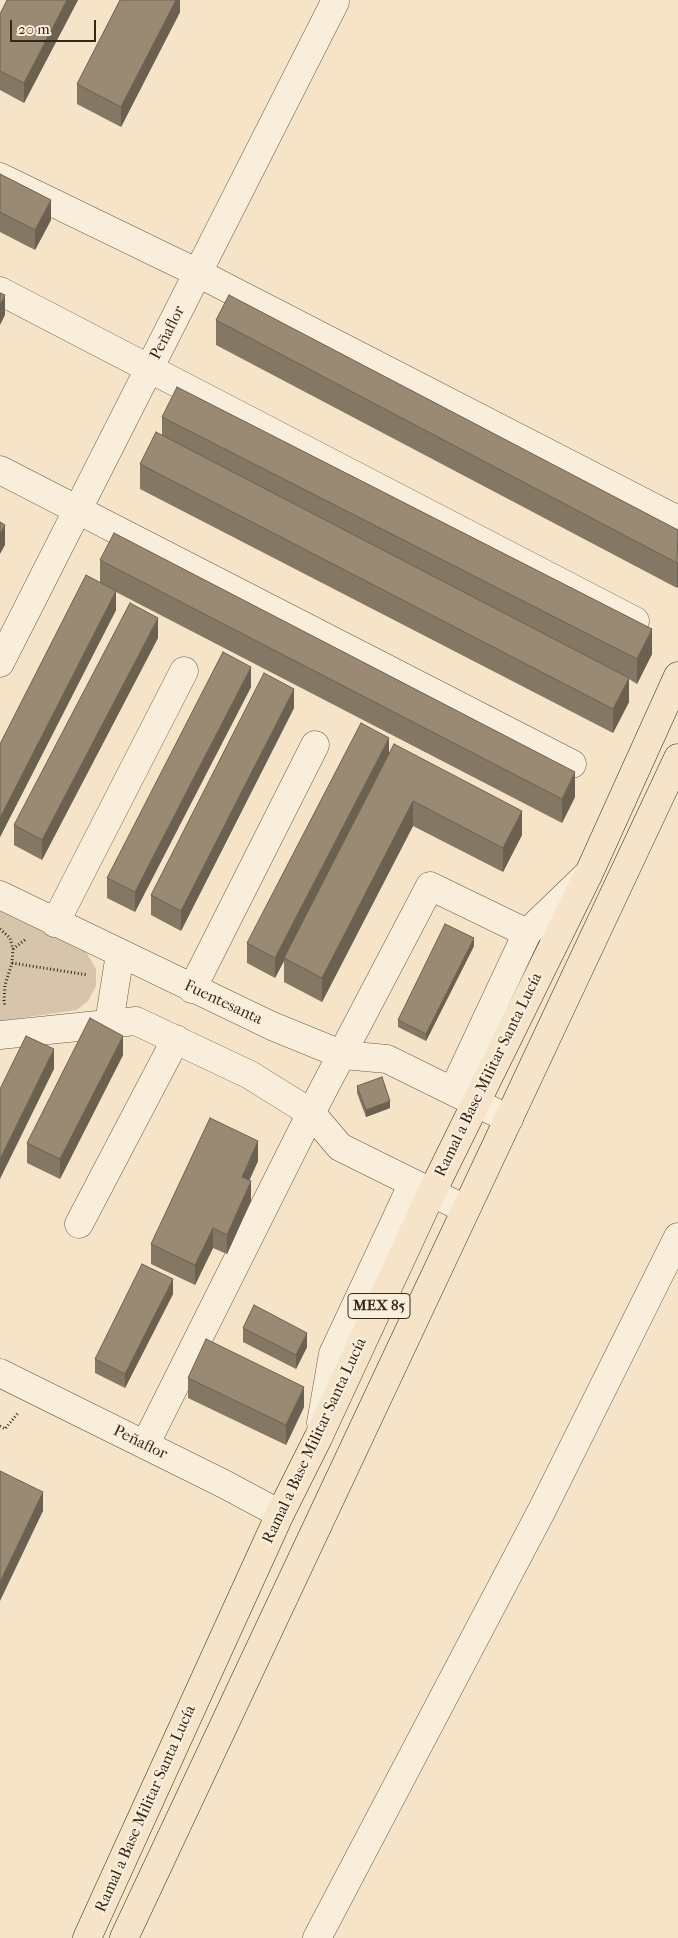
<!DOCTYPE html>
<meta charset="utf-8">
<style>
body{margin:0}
#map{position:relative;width:678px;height:1938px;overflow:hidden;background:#f6e4c9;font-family:"IM FELL French Canon",serif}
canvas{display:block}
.scale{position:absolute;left:10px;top:20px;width:86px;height:22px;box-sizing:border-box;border:2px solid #372916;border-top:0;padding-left:6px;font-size:15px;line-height:18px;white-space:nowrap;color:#372916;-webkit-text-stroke:4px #f9eddc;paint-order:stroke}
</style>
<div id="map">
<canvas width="678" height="1938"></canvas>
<div class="scale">20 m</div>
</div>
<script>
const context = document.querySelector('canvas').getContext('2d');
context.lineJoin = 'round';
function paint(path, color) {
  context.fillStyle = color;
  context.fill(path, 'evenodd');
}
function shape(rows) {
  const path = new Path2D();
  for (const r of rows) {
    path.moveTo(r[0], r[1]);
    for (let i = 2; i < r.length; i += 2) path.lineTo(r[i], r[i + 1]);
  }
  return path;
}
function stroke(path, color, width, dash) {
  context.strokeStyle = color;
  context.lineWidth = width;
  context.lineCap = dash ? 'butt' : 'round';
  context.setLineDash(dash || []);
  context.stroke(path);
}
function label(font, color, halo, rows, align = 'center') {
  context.font = font + ' "IM FELL French Canon",serif';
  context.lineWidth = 4.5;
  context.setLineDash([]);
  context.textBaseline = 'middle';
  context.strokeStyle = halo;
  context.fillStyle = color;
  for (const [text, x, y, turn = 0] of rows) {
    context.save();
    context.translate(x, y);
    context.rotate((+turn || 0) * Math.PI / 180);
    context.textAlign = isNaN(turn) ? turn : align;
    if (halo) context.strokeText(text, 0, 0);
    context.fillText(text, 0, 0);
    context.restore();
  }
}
paint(shape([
 [0,910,86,952,96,969,96,986,88,1001,77,1010,0,1021]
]), '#d6c4ab');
const minor = shape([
 [0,177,198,273,678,520],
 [0,291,635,621],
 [0,470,572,764],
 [0,663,335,2],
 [0,895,272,1026,343,1055,387,1059,509,1119],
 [55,923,184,671],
 [192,989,315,745],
 [109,1023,120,954],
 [0,1035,136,1021,250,1075,311,1113,340,1147,465,1209],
 [453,1091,527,933,586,876],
 [79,1224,176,1039],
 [0,1373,224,1484,280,1514],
 [321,1423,333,1354,413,1183],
 [145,1445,311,1113,430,886,527,933],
 [317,1938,542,1510,678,1237]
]);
const major = shape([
 [87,1938,280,1514,318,1438,432,1192,589,873,678,676],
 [124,1938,678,758]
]);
stroke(minor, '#675843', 29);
stroke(major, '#372916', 29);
stroke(shape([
 [0,929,10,938,13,949,12,963,5,985,4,1000,5,1007],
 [13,949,26,939],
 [12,963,88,975],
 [0,1426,5,1429,18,1413]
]), '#372916', 3, [1, 2.5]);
stroke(minor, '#f9eddc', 28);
stroke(major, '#f6e4c9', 28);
paint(shape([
 [78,0,24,103,0,90,0,14],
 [180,0,180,12,121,127,77,104,77,84],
 [0,174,51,220,35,250,0,232],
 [216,320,678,530,677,588,216,345],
 [162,417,652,654,637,684,629,679,629,702,613,733,140,489,140,464,162,435],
 [100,560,575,797,562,823,116,592,116,610,0,837,0,744,100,582],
 [158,638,42,860,14,845,14,825],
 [251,687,135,912,107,898,107,878],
 [294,708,181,931,151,915,151,895],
 [389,754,522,835,503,872,413,826,322,1002,284,982,284,961,275,978,247,963,247,943],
 [474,946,426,1041,398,1027,398,1020],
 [123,1055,60,1179,27,1163,27,1143],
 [357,1086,390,1108,366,1117,357,1093],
 [258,1161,249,1180,251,1201,227,1254,213,1248,195,1285,151,1264,151,1244],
 [173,1294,125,1388,95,1373,95,1359],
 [243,1328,307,1347,296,1369,243,1342],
 [188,1378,304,1407,286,1445,188,1398]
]), '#847763');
paint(shape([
 [67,0,78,0,24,103,24,83],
 [176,0,180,0,180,12,121,127,121,107],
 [51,200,51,220,35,250,35,230],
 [5,295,5,315,0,325,0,305],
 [5,525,5,545,0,554,0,534],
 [678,562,678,587,677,588,677,563],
 [116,591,116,610,0,837,0,818],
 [158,618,158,638,42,860,42,840],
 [652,629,652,654,637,684,637,659],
 [251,667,251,687,135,912,135,892],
 [629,678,629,702,613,733,613,709],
 [294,689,294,708,181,931,181,911],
 [389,738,389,757,284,958,284,961,275,978,275,958],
 [575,772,575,797,562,823,562,799],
 [413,801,413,826,322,1002,322,978],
 [522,811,522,835,503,872,503,848],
 [474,938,474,946,426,1041,426,1034],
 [123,1036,123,1055,60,1179,60,1159],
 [54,1049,54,1069,0,1179,0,1159],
 [390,1101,390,1108,366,1117,366,1110],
 [258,1141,258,1161,242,1197,242,1177],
 [251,1181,251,1201,227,1254,227,1235],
 [213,1228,213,1248,195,1285,195,1265],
 [173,1279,173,1294,125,1388,125,1374],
 [307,1333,307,1347,296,1369,296,1355],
 [304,1387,304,1407,286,1445,286,1425],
 [43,1492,43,1511,0,1601,0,1582]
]), '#6c6150');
const building = shape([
 [7,0,67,0,24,83,0,71,0,14,7,0],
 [120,0,176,0,121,107,77,84,120,0],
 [0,174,51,200,35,230,0,212,0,174],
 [0,293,5,295,0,305,0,293],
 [229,295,678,530,677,563,216,320,229,295],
 [177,387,652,629,637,659,162,417,177,387],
 [156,432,629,678,613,709,140,464,156,432],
 [0,522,5,525,0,534,0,522],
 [114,533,575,772,562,799,100,560,114,533],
 [86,575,116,591,0,818,0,744,86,575],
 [130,603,158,618,42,840,14,825,130,603],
 [223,652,251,667,135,892,107,878,223,652],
 [264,673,294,689,181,911,151,895,264,673],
 [361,723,389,738,275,958,247,943,361,723],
 [394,744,522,811,503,848,413,801,322,978,284,958,394,744],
 [445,924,474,938,426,1034,398,1020,445,924],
 [90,1018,123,1036,60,1159,27,1143,90,1018],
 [26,1036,54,1049,0,1159,0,1089,26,1036],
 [382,1077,390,1101,366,1110,357,1086,382,1077],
 [210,1118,258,1141,242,1177,251,1181,227,1235,213,1228,195,1265,151,1244,210,1118],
 [142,1264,173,1279,125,1374,95,1359,142,1264],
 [254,1305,307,1333,296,1355,243,1328,254,1305],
 [206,1339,304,1387,286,1425,188,1378,206,1339],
 [0,1471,43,1492,0,1582,0,1471]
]);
paint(building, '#9a8a73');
stroke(building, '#6c6150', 1);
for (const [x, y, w] of [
 [379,1306,62]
]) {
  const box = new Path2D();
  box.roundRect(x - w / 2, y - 12.5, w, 25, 4);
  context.fillStyle = '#f9eddc';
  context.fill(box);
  stroke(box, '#372916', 1);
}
label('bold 15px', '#372916', null, [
 ["MEX 85",379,1306]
]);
label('16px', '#372916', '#f9eddc', [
 ["Peñaflor",168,333,-63],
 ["Fuentesanta",223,1003,25],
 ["Ramal a Base Militar Santa Lucía",489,1075,-64],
 ["Ramal a Base Militar Santa Lucía",315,1441,-65],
 ["Peñaflor",140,1443,26],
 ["Ramal a Base Militar Santa Lucía",146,1809,-66]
]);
</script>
